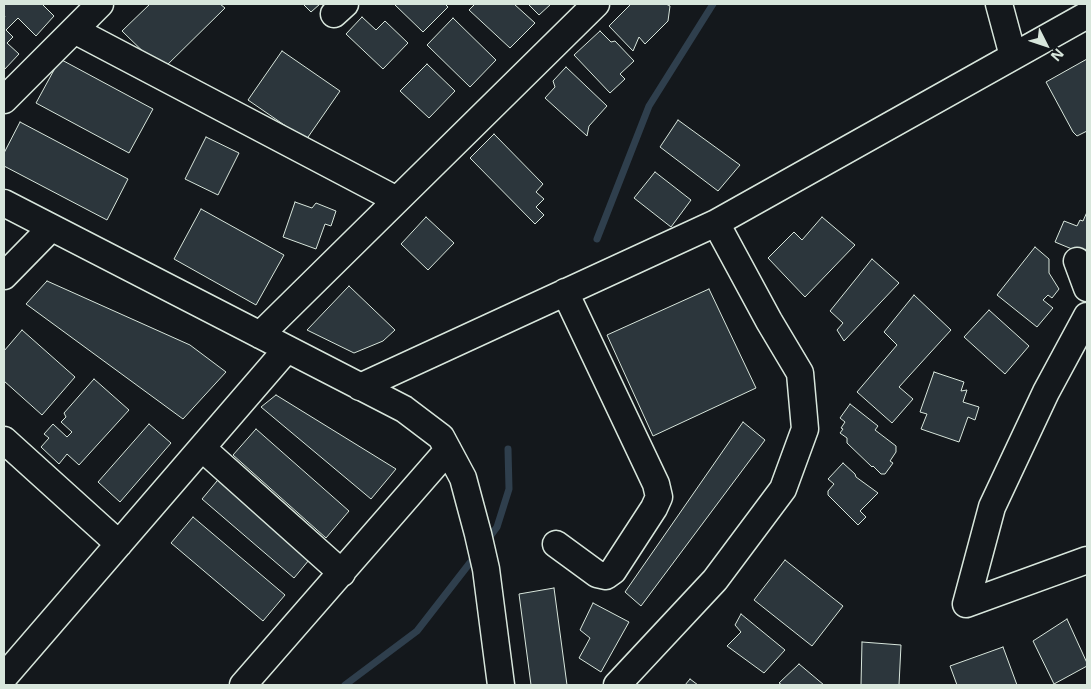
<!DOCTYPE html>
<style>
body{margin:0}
#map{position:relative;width:1091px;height:689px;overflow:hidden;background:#14181c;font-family:"Noto Sans",sans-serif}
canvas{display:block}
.frame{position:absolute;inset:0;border:5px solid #d8e6dc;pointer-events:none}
.north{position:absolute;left:1021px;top:20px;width:50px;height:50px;-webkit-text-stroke:4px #14181c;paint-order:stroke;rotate:131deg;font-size:14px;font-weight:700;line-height:20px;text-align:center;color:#d8e6dc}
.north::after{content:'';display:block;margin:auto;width:18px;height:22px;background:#d8e6dc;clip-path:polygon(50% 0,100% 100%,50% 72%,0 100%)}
</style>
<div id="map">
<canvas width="1091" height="689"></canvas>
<div class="frame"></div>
<div class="north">N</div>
</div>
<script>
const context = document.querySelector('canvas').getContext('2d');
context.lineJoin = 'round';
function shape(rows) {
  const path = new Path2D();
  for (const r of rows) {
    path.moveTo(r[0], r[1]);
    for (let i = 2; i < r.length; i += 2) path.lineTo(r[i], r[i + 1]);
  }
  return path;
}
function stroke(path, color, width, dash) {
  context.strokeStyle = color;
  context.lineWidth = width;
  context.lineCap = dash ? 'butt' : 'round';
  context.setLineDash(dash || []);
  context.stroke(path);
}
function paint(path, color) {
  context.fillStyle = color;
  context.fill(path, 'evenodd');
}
stroke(shape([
 [597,239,649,106,713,4],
 [486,542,497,527,509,489,508,449],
 [345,685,417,631,476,555]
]), '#2f3f4d', 7);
const building = shape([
 [4,4,42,4,54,16,36,36,18,18,6,30,13,37,7,43,19,54,4,70,4,18,5,16,4,15,4,4],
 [150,4,220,4,225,8,162,70,122,31,150,4],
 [303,4,320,4,311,12,303,4],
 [394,4,445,4,448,7,423,32,394,4],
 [475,4,514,4,535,23,510,48,469,10,475,4],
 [528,4,551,4,539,15,528,4],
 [631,4,666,4,670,6,668,21,645,44,639,37,633,51,609,26,631,4],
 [362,17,376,30,385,21,408,43,383,69,346,34,362,17],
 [453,18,496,60,470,87,427,45,453,18],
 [600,31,611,42,615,41,634,61,620,74,625,79,610,93,574,55,600,31],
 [282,51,340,91,306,140,248,100,282,51],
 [60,59,153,109,129,153,36,103,60,59],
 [1087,59,1087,131,1077,136,1073,132,1046,82,1087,59],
 [427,64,455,91,429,118,400,91,427,64],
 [566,67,607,106,589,126,587,136,545,98,555,87,553,81,566,67],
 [678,120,740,165,718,191,660,147,678,120],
 [20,122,128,179,107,220,4,166,4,153,20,122],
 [494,134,543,184,536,192,544,199,536,207,544,215,535,224,470,158,494,134],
 [206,137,239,153,218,195,185,179,206,137],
 [655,172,691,200,671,227,634,198,655,172],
 [295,202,312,208,316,203,336,211,331,226,325,224,316,249,283,237,295,202],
 [201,209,284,255,256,305,174,259,201,209],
 [1087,212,1087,247,1084,254,1055,242,1064,221,1077,226,1080,220,1083,221,1087,212],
 [426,217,454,243,428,270,401,244,426,217],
 [822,217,855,245,805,297,768,258,794,232,802,240,822,217],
 [1035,247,1049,259,1049,273,1059,289,1052,298,1048,295,1043,300,1053,308,1037,327,997,295,1035,247],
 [872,259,899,283,844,341,837,330,843,323,830,311,872,259],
 [47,281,190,345,226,372,183,419,26,304,47,281],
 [349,286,395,330,383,341,354,353,307,330,349,286],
 [709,289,756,388,653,436,607,335,709,289],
 [914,295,951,330,899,387,913,399,892,423,857,392,897,345,884,332,914,295],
 [989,310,1029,346,1005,374,964,337,989,310],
 [22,330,75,377,42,415,4,381,4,351,22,330],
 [934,372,964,382,961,391,967,390,963,402,979,407,975,420,968,417,959,442,921,429,927,414,920,412,934,372],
 [94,379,129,410,79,465,67,454,59,464,41,447,49,438,44,434,53,424,67,437,72,432,61,422,66,417,64,413,94,379],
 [276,395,396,469,371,499,261,407,276,395],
 [850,404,878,426,875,430,896,446,896,452,890,461,893,463,885,474,881,474,873,466,872,467,847,443,847,438,840,433,843,429,841,428,845,422,840,418,850,404],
 [743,422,765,440,641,606,625,592,743,422],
 [149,424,171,443,120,502,98,482,149,424],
 [256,429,349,511,326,538,233,455,256,429],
 [843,463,855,474,856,477,878,493,860,511,866,517,858,525,828,495,828,491,834,484,828,479,843,463],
 [222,475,314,554,294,578,202,499,222,475],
 [193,517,285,595,263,621,171,543,193,517],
 [785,560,843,606,812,646,754,600,785,560],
 [554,588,567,685,531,685,519,594,554,588],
 [593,603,629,622,601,672,579,658,590,638,580,630,593,603],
 [741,614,785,650,764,673,727,646,741,632,735,625,741,614],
 [1067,619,1087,663,1087,666,1054,684,1033,641,1067,619],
 [862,642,901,645,899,685,861,685,862,642],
 [1003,647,1017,685,957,685,950,666,1003,647],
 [799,664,824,685,782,685,779,683,799,664],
 [690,679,698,685,685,685,690,679]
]);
paint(building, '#2c363c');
stroke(building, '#d8e6dc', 1);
const minor = shape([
 [999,4,1013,56],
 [334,14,345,4],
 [74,30,397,200],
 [4,100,100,4],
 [4,203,404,409,441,437,463,478,478,534,486,569,501,685],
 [1077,261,1087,288],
 [4,276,51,228],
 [260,335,596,4],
 [360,387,716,223,1087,15],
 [4,440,119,544],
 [202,448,342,573],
 [556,544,597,574,606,576,613,571,654,508,659,497,656,484,565,292],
 [966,604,992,507,1046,392,1087,316],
 [966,604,1087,560],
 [4,677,287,349],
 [243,685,448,450],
 [617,685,715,580,783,489,805,429,800,373,769,321,716,223]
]);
stroke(minor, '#d8e6dc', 29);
stroke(minor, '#14181c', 26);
</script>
